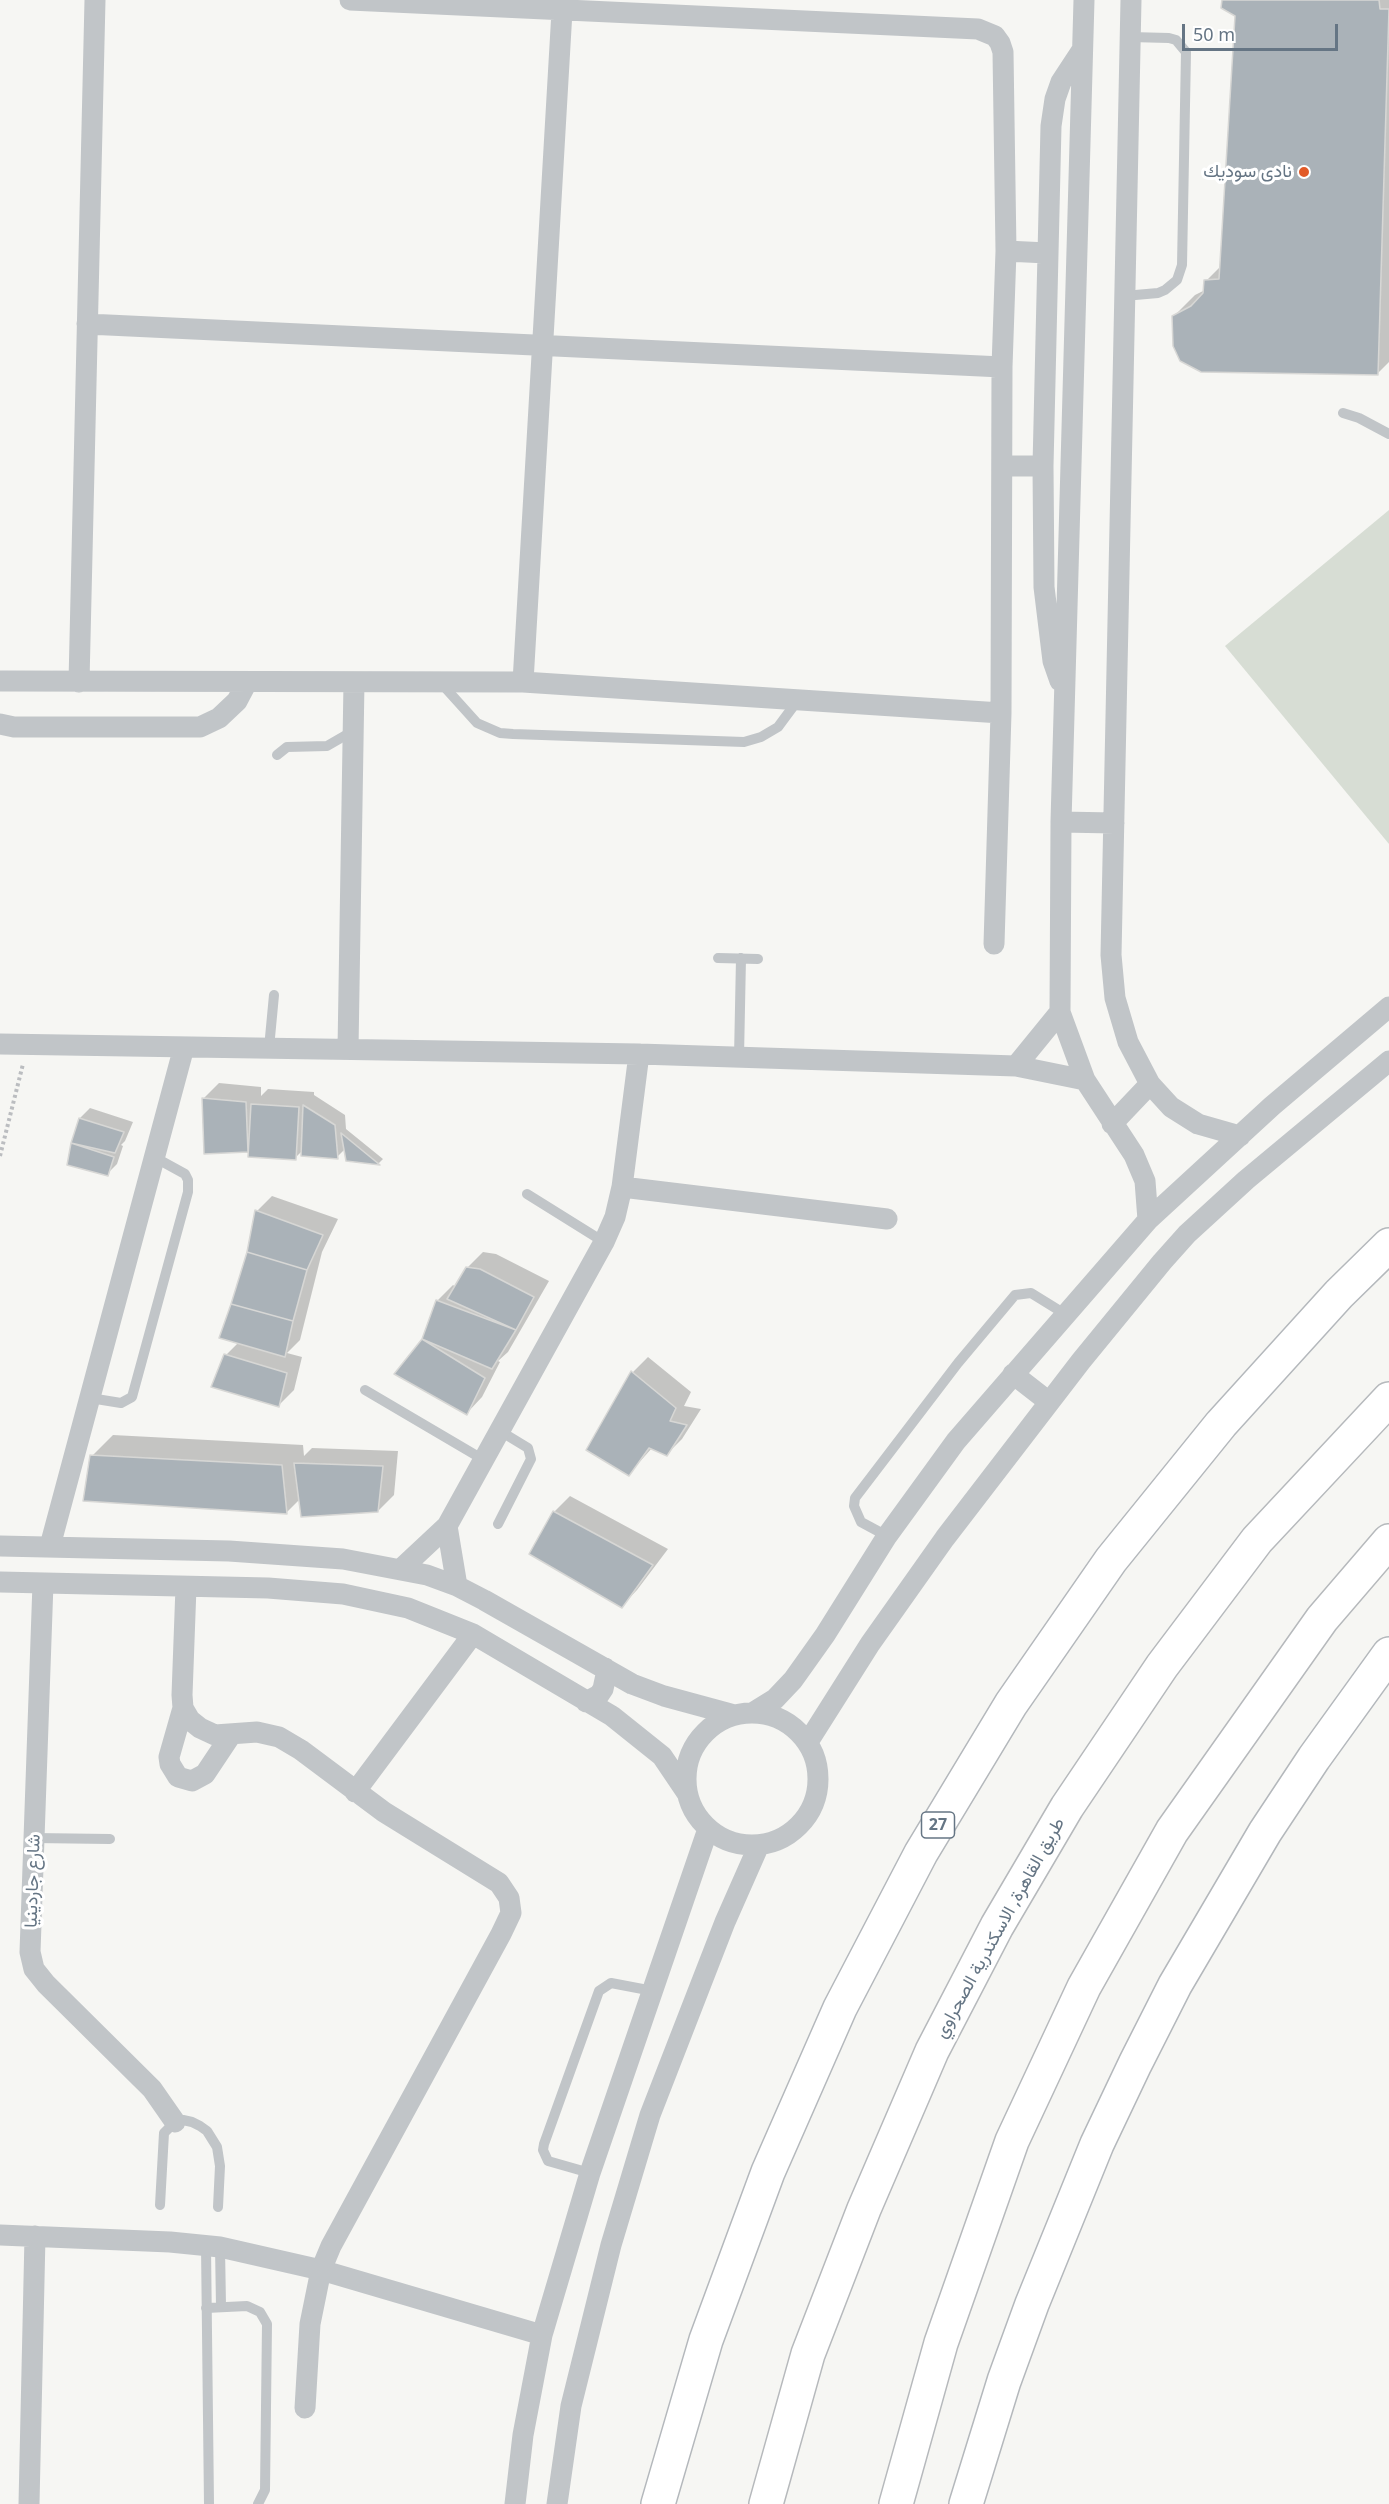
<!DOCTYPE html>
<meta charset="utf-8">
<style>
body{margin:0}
#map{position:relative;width:1389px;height:2504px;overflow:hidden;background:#f6f6f3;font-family:"Noto Sans",sans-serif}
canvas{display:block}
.scale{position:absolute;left:1182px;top:24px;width:156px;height:27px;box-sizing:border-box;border:3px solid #657584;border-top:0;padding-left:8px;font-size:18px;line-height:21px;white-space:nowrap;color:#657584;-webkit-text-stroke:4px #fff;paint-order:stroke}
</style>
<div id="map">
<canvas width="1389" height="2504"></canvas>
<div class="scale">50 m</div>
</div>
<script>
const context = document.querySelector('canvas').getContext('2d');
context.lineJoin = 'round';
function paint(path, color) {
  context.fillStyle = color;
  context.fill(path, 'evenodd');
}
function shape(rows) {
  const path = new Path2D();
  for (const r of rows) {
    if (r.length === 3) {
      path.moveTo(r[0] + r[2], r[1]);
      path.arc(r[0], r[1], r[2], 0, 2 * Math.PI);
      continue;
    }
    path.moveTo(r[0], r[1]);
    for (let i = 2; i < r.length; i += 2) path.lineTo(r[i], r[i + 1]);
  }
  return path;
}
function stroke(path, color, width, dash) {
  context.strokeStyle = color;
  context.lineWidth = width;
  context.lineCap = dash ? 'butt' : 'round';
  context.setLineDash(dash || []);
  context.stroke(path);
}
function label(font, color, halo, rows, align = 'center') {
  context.font = font + ' "Noto Sans",Vazirmatn,sans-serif';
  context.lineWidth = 6;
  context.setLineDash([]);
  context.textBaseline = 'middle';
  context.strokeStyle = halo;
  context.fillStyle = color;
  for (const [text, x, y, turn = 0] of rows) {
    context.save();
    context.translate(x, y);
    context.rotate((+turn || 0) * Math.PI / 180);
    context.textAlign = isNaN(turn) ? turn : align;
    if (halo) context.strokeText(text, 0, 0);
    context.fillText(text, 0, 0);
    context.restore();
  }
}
paint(shape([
 [1389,510,1389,844,1225,646]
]), '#d7ddd4');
paint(shape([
 [1224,0,1389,0,1389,362,1377,374,1174,316,1195,295,1205,290,1206,281,1222,265,1237,15],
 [219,1083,261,1087,261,1096,268,1089,314,1092,314,1095,345,1115,346,1129,383,1159,379,1163,347,1159,345,1149,337,1157,302,1151,295,1158,250,1147,247,1151,203,1099],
 [90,1108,133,1122,125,1141,121,1145,123,1146,117,1164,107,1174,68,1164,80,1118],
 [272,1196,338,1219,322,1252,300,1340,287,1353,302,1357,294,1390,278,1406,226,1355,239,1342,249,1252,257,1211],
 [483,1252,496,1254,549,1281,508,1352,498,1361,500,1362,482,1397,467,1413,396,1374,423,1340,437,1301,453,1285,456,1287,467,1268],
 [648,1357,691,1392,684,1406,701,1409,682,1439,666,1455,652,1448,629,1474,588,1450,633,1372],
 [113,1435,303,1445,304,1456,312,1448,398,1451,394,1495,378,1511,300,1499,286,1513,92,1456],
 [570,1496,668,1549,637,1590,622,1606,531,1553,554,1512]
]), '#0003');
const building = shape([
 [1222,0,1379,0,1380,9,1389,9,1378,375,1201,372,1180,361,1173,346,1172,316,1191,306,1203,293,1204,280,1219,279,1235,16,1221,8,1222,0],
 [202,1098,246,1102,248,1152,204,1154,202,1098],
 [251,1104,299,1107,296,1160,248,1157,251,1104],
 [303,1105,335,1125,338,1159,301,1156,303,1105],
 [79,1118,124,1132,115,1153,71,1143,79,1118],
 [341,1133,380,1165,346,1161,341,1133],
 [71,1143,114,1157,108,1176,67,1165,71,1143],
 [255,1210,323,1235,307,1270,247,1252,255,1210],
 [247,1252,307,1270,293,1321,231,1304,247,1252],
 [466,1267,480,1269,534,1297,516,1330,447,1299,466,1267],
 [436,1300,516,1330,492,1369,422,1339,436,1300],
 [231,1304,293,1321,285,1357,219,1338,231,1304],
 [422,1339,485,1378,467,1415,394,1374,422,1339],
 [224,1354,287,1373,279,1407,211,1387,224,1354],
 [631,1371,676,1408,670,1421,687,1425,667,1456,649,1448,629,1476,586,1450,631,1371],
 [90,1455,282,1465,287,1514,83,1501,90,1455],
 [294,1463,383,1466,378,1512,301,1517,294,1463],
 [553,1511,653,1565,622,1608,529,1554,553,1511]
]);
paint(building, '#aab2b8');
stroke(building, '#d7d7d5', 1.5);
const primary = shape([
 [658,2504,706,2340,768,2172,840,2008,921,1853,1011,1704,1111,1560,1221,1424,1339,1294,1389,1245],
 [966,2504,1004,2381,1032,2304,1097,2144,1135,2064,1175,1985,1265,1832,1314,1758,1389,1654]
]);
const motorway = shape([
 [766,2504,808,2354,864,2209,932,2051,997,1926,1067,1807,1162,1666,1257,1540,1389,1399],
 [896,2504,941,2343,1012,2141,1084,1987,1172,1831,1322,1619,1389,1541]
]);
stroke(primary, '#b4b8bc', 36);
stroke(motorway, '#b6b9bc', 36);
stroke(shape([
 [0,1156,23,1064]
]), '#bbbdc0', 4, [3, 3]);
stroke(shape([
 [1124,296,1158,293,1165,290,1177,280,1182,265,1186,52,1176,40,1169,38,1130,37],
 [1343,413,1359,418,1389,434],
 [440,682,477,723,500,733,513,734,744,742,761,737,778,727,798,700],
 [277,755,287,747,327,746,353,731],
 [718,958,758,959],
 [269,1048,274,995],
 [739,1057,741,958],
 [527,1194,604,1242],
 [365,1390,484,1460],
 [90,1398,121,1403,132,1397,188,1192,188,1180,185,1174,154,1157],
 [498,1524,531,1459,528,1448,500,1431],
 [887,1536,861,1522,854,1506,855,1498,958,1363,1015,1295,1031,1293,1065,1314],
 [34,1838,110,1839],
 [590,2173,548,2161,543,2150,544,2144,599,1991,611,1983,653,1991],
 [160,2205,164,2133,175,2122,183,2120,192,2122,200,2126,207,2131,217,2147,220,2166,218,2207],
 [206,2246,209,2504],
 [220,2247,221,2306],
 [206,2308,247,2306,260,2312,267,2324,265,2490,258,2504]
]), '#c1c5c8', 10);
stroke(shape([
 [350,0,978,29,995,36,1000,43,1003,52,1006,251,1002,367,1001,713,994,944],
 [1084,0,1061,822,1060,1012,1085,1080,1134,1155,1145,1181,1148,1220],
 [1131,0,1111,955,1115,998,1128,1042,1150,1084,1171,1107,1198,1124,1240,1136],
 [1006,251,1047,253],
 [87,324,1002,367],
 [1003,466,1043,466],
 [0,681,523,682,1001,713],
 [1060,681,1053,661,1044,587,1043,466,1051,126,1055,99,1061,82,1082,50],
 [79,682,95,0],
 [523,682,562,11],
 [0,724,14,727,200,727,219,718,237,701,247,682],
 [1061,822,1114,823],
 [0,1044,639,1054,1016,1066,1085,1080],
 [348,1049,354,682],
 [1016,1066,1060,1012],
 [1112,1124,1150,1084],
 [622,1187,887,1219],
 [1013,1374,1049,1402],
 [447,1526,457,1586],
 [0,1546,229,1551,343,1559,427,1575,457,1586,484,1600,632,1684,664,1696,734,1715],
 [50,1546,184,1047],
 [401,1569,447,1526,604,1242,615,1217,622,1187,639,1054],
 [0,1582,268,1588,343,1594,408,1608,473,1634,612,1716,662,1756,687,1793],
 [43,1583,30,1952,34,1969,46,1984,152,2089,175,2122],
 [186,1587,182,1695,183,1708,190,1720,200,1728,215,1735,257,1732,279,1737,301,1750,384,1812,499,1883,509,1898,511,1913,501,1934,331,2246,321,2270,310,2324,305,2408],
 [586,1702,599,1695,603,1689,606,1675,605,1668],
 [183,1708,169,1757,170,1764,178,1777,192,1781,205,1774,231,1735],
 [754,1712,775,1699,793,1680,825,1635,887,1536,956,1441,1148,1220,1272,1106,1389,1007],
 [752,1779,66],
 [808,1742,870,1644,945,1538,1081,1361,1162,1262,1187,1234,1246,1180,1389,1061],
 [355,1792,473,1634],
 [0,2235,170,2242,220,2247,321,2270,542,2335],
 [29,2504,35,2236],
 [515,2504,523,2435,542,2335,590,2173,708,1829],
 [557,2504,571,2406,611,2245,650,2115,725,1922,759,1845]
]), '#c1c5c8', 21);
stroke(primary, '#fff', 33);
stroke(motorway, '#fff', 33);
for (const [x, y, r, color] of [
 [1304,172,6,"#e25a27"]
]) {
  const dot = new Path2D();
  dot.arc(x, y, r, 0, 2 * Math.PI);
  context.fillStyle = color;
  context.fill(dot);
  stroke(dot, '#fff', 2);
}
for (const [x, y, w] of [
 [938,1825,33]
]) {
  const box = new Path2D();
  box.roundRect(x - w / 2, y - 13, w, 26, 4.5);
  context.fillStyle = '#fff';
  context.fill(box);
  stroke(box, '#657584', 1.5);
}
label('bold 16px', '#657584', null, [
 ["27",938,1825]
]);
label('18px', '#657584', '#fff', [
 ["نادى سوديك",1292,172]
], 'right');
label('18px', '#657584', '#fff', [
 ["شارع جاردينيا",33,1881,-88],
 ["طريق القاهرة, الاسكندرية الصحراوي",1000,1928,-61]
]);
</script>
